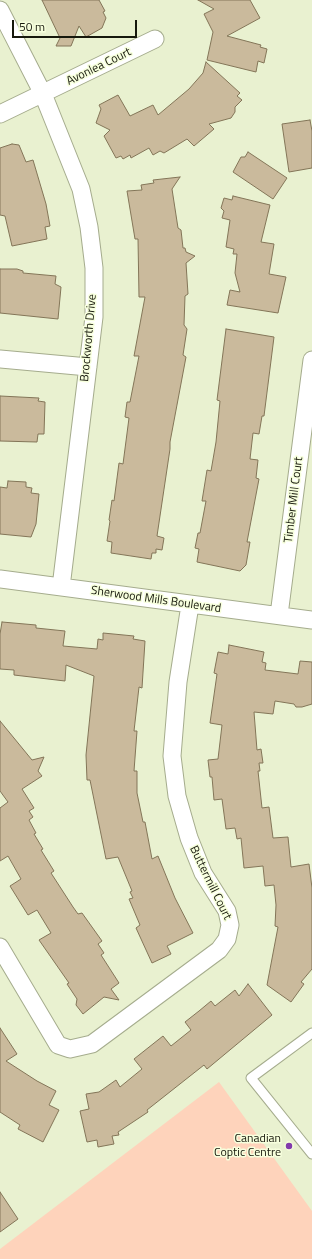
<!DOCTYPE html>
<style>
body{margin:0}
#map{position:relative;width:312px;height:1259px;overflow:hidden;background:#e9f1d0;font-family:"Titillium Web",sans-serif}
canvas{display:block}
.scale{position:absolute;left:12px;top:20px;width:125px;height:18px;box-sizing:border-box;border:2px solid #16180c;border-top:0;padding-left:5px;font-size:12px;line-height:14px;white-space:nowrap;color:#16180c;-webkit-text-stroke:3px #f7ffdd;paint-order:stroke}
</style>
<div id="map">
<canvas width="312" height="1259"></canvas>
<div class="scale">50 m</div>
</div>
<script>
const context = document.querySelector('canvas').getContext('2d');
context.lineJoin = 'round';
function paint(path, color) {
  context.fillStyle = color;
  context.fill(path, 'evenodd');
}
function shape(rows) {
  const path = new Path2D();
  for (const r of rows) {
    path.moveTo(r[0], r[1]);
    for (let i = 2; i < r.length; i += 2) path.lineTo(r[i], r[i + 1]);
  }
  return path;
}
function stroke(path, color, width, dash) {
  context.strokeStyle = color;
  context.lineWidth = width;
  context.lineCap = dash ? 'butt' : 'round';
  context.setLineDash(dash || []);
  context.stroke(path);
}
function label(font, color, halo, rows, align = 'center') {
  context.font = font + ' "Titillium Web",sans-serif';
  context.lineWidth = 3;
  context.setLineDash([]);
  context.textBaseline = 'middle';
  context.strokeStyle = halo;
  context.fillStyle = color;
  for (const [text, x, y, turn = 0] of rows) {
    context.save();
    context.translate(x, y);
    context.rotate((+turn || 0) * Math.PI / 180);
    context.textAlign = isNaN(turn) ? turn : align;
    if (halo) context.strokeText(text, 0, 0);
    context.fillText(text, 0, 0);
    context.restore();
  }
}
paint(shape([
 [219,1082,312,1211,312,1259,0,1259,0,1249]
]), '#fed3bb');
const building = shape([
 [42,0,99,0,105,11,103,12,106,18,102,28,86,37,79,26,71,46,56,46,60,38,42,0],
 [198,0,250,0,260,18,227,36,261,45,260,47,267,49,264,63,258,61,256,72,207,60,213,32,204,14,214,9,198,0],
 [206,62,240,93,237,96,242,100,235,107,235,112,231,118,209,124,214,129,194,146,187,139,164,153,160,151,153,155,149,148,131,158,130,155,123,159,121,156,116,158,104,136,110,130,96,123,101,109,99,105,118,95,130,116,153,105,158,115,189,89,203,73,206,62],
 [310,120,312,131,312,168,289,172,282,124,310,120],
 [12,144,19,145,26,162,33,160,46,204,50,226,45,227,47,239,12,246,5,216,0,215,0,148,12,144],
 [248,152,287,178,273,199,233,172,241,157,245,157,248,152],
 [180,177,172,189,178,228,181,230,183,248,185,248,186,252,195,256,186,263,188,294,185,296,184,325,187,329,183,355,186,357,170,442,170,449,157,536,164,538,162,550,156,549,156,553,152,553,151,559,111,553,112,542,107,541,110,521,109,520,112,500,114,501,119,463,123,464,129,418,125,417,127,402,130,402,139,356,134,356,145,297,139,297,138,239,135,239,127,191,142,190,141,185,154,183,153,180,180,177],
 [233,196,270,205,261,242,274,244,269,274,286,277,278,313,227,305,230,290,240,292,235,273,237,254,233,254,234,249,226,247,230,220,222,218,224,211,221,208,224,198,232,200,233,196],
 [0,269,17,269,23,271,23,273,56,276,55,284,61,287,58,319,0,313,0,269],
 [226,329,274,337,264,416,262,416,259,434,253,433,250,459,258,460,256,478,259,479,247,542,250,542,246,565,240,571,197,562,199,549,195,548,198,533,200,533,206,501,202,501,207,470,211,471,216,442,220,401,217,400,226,329],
 [0,396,39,398,38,401,45,402,44,434,38,434,37,442,0,441,0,396],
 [8,481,26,482,26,487,32,488,31,493,39,494,36,524,31,537,0,534,0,487,7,488,8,481],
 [2,622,36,625,36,628,65,631,63,646,97,649,98,639,103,640,103,633,134,636,133,639,145,641,142,688,139,687,134,731,137,731,134,771,137,771,137,793,143,822,145,822,152,859,158,856,175,898,193,933,167,946,171,954,152,963,136,928,140,925,129,899,133,898,130,892,132,891,118,857,106,859,90,780,87,780,86,755,94,676,66,665,65,681,14,675,14,670,0,669,0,634,2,622],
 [229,645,264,652,262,662,266,663,265,670,298,674,300,661,312,662,312,704,302,707,296,707,294,704,275,701,273,714,254,712,257,750,261,749,263,763,259,763,260,771,258,771,262,808,269,807,273,838,288,837,291,867,309,864,312,888,312,969,301,982,304,984,291,1002,267,985,278,927,275,926,276,905,274,885,265,886,263,866,244,868,241,838,237,839,235,828,226,829,222,799,214,800,212,777,210,777,208,760,218,759,222,725,210,723,217,674,214,673,218,652,228,654,229,645],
 [0,721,32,760,44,757,38,771,42,776,22,789,34,808,29,811,33,817,29,820,36,833,34,834,43,849,41,850,54,871,51,873,73,907,78,914,82,913,102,941,98,944,104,953,101,955,119,983,111,989,119,1000,104,997,83,1014,76,1005,77,999,67,984,69,983,39,940,51,933,37,910,28,915,10,886,21,879,8,856,0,861,0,808,8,802,0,791,0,721],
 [248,984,272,1015,207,1069,204,1065,147,1110,148,1112,118,1132,119,1135,112,1136,114,1144,98,1147,97,1140,87,1142,80,1111,89,1109,86,1094,99,1092,116,1080,120,1087,142,1069,134,1059,163,1036,171,1046,191,1030,185,1022,199,1011,211,1001,215,1006,235,990,239,996,248,984],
 [0,1028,17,1054,6,1061,37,1081,56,1091,49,1105,59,1110,43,1142,18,1129,20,1125,0,1112,0,1028],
 [0,1192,18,1219,0,1232,0,1192]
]);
paint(building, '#caba9c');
stroke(building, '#837558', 1);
const lane = shape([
 [312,1033,251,1078,312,1154]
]);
const street = shape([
 [0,10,43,94,81,189,89,227,94,268,94,317,61,587],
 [0,114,155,39],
 [0,359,88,367],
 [0,579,312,620],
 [279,615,312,360],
 [0,947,58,1045,70,1049,92,1044,219,950,227,939,230,925,227,911,203,873,189,838,177,796,172,756,178,682,190,605]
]);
stroke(lane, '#a5ac8d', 11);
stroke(street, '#a5ac8d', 19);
stroke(lane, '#fff', 9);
stroke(street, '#fff', 17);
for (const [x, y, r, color] of [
 [289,1146,4,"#8239ac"]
]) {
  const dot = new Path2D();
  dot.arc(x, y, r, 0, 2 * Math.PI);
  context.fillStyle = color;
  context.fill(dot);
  stroke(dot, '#f7ffdd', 1.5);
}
label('12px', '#16180c', '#f7ffdd', [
 ["Avonlea Court",99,67,-26],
 ["Brockworth Drive",89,338,-85],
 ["Timber Mill Court",294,500,-83],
 ["Sherwood Mills Boulevard",156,600,8],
 ["Buttermill Court",210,883,64]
]);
label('12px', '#16180c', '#f7ffdd', [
 ["Canadian",281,1139],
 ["Coptic Centre",281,1153]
], 'right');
</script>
